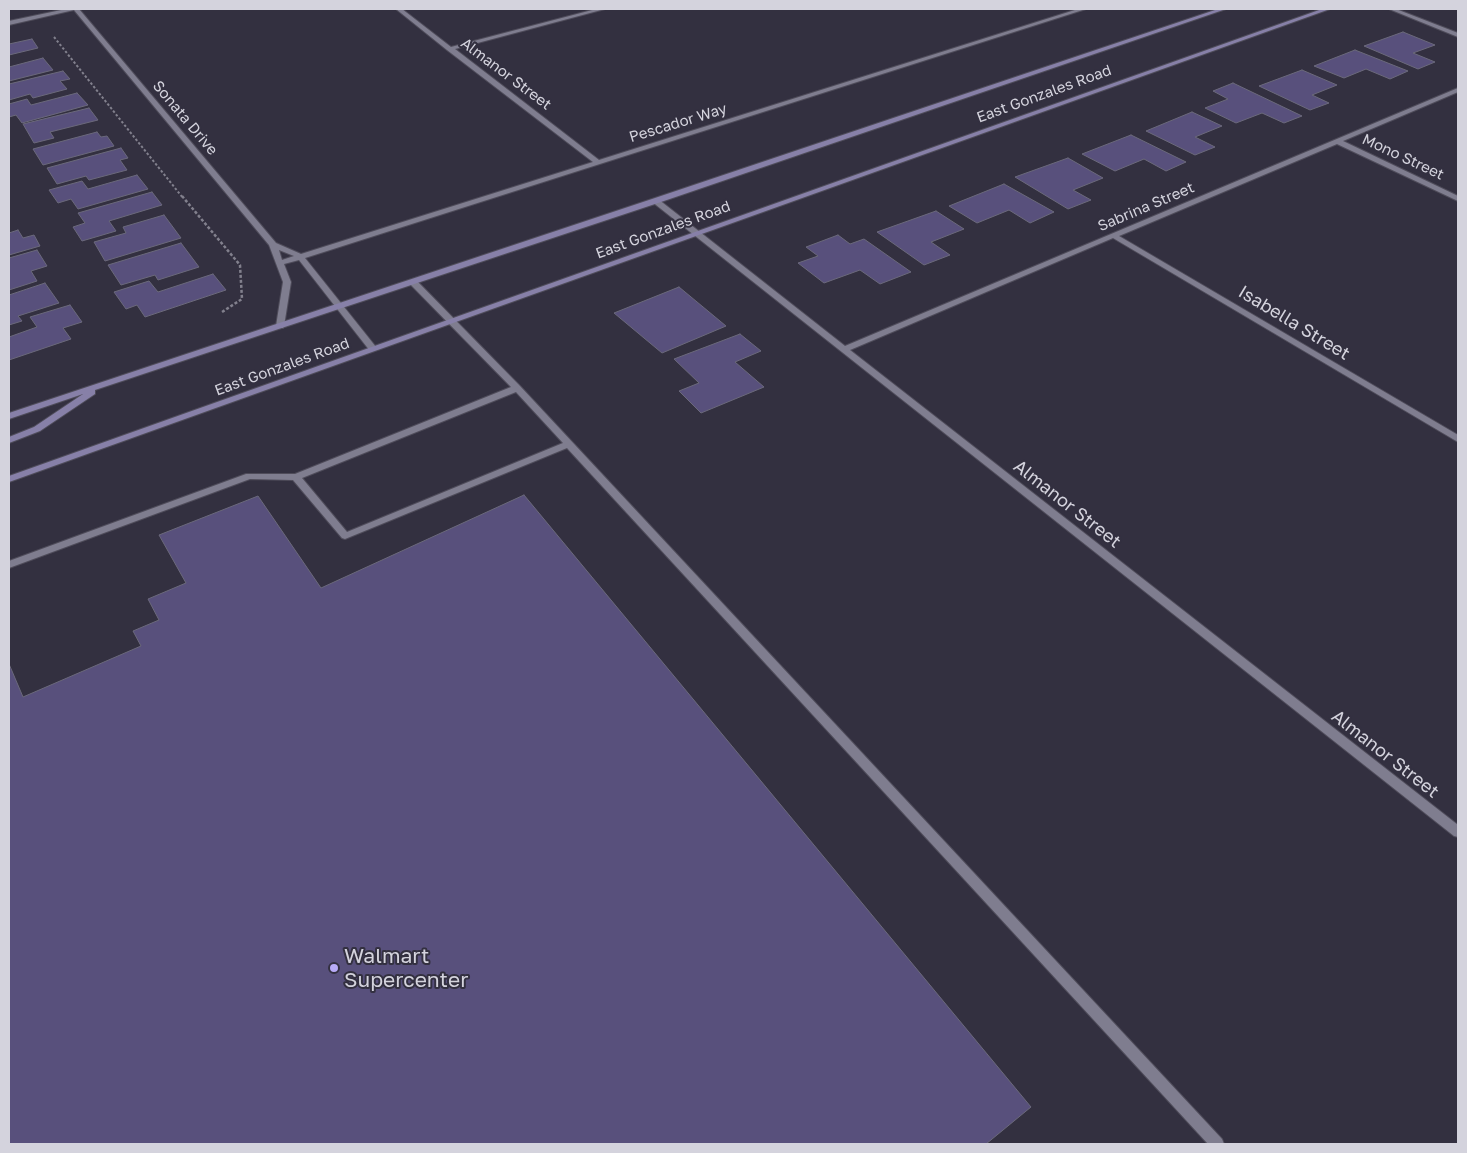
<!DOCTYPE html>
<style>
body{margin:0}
#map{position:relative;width:1467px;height:1153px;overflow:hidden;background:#333040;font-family:"Golos Text",sans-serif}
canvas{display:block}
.frame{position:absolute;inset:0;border:10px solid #d4d3dd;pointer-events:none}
</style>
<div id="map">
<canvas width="1467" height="1153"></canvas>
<div class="frame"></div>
</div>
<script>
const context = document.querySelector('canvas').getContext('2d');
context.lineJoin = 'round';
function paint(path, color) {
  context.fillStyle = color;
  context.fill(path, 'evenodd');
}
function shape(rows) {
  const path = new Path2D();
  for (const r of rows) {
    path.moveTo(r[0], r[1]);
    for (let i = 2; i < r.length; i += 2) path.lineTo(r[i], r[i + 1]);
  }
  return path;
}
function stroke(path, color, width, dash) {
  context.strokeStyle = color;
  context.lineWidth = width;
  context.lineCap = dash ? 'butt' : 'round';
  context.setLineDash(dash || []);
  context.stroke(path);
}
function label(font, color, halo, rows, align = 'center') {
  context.font = font + ' "Golos Text",sans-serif';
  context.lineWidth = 4;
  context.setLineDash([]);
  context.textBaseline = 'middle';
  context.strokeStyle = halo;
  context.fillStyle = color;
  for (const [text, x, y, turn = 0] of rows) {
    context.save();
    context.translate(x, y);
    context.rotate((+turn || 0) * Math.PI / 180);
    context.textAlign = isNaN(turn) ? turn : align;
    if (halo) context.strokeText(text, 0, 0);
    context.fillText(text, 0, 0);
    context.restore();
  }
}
const building = shape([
 [1403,32,1435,45,1413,53,1435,62,1418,69,1364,46,1403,32],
 [32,39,38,48,9,55,9,44,32,39],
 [1355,50,1408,71,1390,79,1366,69,1344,78,1314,66,1355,50],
 [43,58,53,70,9,81,9,67,43,58],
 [1302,70,1337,85,1312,95,1329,103,1310,110,1259,86,1302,70],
 [63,71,70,79,60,81,67,89,33,98,30,94,9,100,9,84,63,71],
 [1233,83,1302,116,1284,123,1262,113,1236,123,1205,108,1228,99,1213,91,1233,83],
 [77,93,88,105,22,123,16,115,9,117,9,104,27,99,31,105,77,93],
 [89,108,98,120,50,132,54,138,34,143,23,124,89,108],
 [1192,112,1222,126,1195,137,1215,147,1195,155,1146,131,1192,112],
 [97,132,101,137,107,136,114,146,43,165,33,149,97,132],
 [1131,135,1186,162,1166,171,1144,159,1115,171,1082,154,1131,135],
 [121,148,128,158,120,160,127,170,89,180,86,176,57,184,47,168,121,148],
 [1068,158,1103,178,1073,190,1091,200,1068,209,1015,177,1068,158],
 [137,175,148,189,78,209,71,199,58,203,49,190,82,181,88,189,137,175],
 [1004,184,1054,212,1030,223,1009,210,977,223,949,206,1004,184],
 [152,192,162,205,109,221,116,231,82,241,73,227,85,223,78,213,152,192],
 [936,211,964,229,931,242,950,255,924,265,877,232,936,211],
 [164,215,181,238,105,261,94,242,126,233,123,227,164,215],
 [18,230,23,238,34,235,40,246,9,255,9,233,18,230],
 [838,235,850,244,864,239,911,272,880,284,860,270,824,283,798,263,818,256,806,247,838,235],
 [181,243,199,267,158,280,155,275,121,285,108,265,181,243],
 [37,250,47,266,31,271,37,281,9,290,9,258,37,250],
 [213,274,226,290,145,317,137,305,126,309,114,292,149,281,158,292,213,274],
 [45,283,59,303,18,316,22,321,9,325,9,295,45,283],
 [679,287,726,326,662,353,614,313,679,287],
 [70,305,82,322,63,328,71,339,9,360,9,337,37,327,30,317,70,305],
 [740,334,761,351,735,362,764,387,701,413,679,391,699,383,674,359,740,334],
 [524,495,1031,1107,986,1144,9,1144,9,664,23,697,141,646,133,631,159,620,148,599,186,583,159,535,258,496,321,588,524,495]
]);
paint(building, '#58507c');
stroke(building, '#6b697b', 1);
const lane = shape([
 [410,280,416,280,520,386,1222,1139,1224,1144,1208,1144,567,448,345,539,342,538,293,480,250,479,9,568,9,561,246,474,295,474,511,387,410,284,410,280],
 [516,392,563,443,347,532,302,478,516,392]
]);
const street = shape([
 [66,9,79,9,276,243,301,254,593,162,447,50,396,9,402,9,451,47,596,9,605,9,455,49,599,160,1078,9,1086,9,305,258,376,347,377,349,373,351,370,351,299,260,284,264,291,282,284,326,283,328,277,328,276,326,283,282,269,245,74,10,9,25,9,21,66,9],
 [279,250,294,256,282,260,279,250],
 [1389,9,1396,9,1458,33,1458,37,1389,9],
 [1458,88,1458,92,1343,141,1458,196,1458,201,1337,144,1119,236,1458,435,1458,442,1113,238,850,350,1458,825,1458,837,1454,836,651,201,658,199,845,346,1458,88]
]);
const secondary = shape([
 [1218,9,1226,9,658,203,95,390,95,394,40,431,9,443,9,437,34,427,83,394,9,419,9,413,652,199,1218,9],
 [1322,9,1330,9,9,482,9,476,1322,9]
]);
stroke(lane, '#4f4c5a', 2);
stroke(street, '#4f4c5a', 2);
stroke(secondary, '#4f4c5a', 2);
stroke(shape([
 [54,37,183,198]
]), '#82808d', 2, [2.5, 2]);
stroke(shape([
 [182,196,240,265,242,299,222,312]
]), '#82808d', 2.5, [3, 2]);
paint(lane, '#7f7d8f');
paint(street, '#7f7d8f');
paint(secondary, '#8780a8');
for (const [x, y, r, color] of [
 [334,968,5,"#b8abf7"]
]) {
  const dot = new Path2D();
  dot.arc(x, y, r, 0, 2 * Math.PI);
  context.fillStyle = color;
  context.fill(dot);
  stroke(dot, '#333040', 2);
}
label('15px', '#d4d3dd', '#333040', [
 ["Almanor Street",506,74,37],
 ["East Gonzales Road",1044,94,-20],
 ["Sonata Drive",185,118,50],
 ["Pescador Way",678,123,-17],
 ["Mono Street",1403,157,25],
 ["Sabrina Street",1146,207,-23],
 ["East Gonzales Road",663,230,-20],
 ["East Gonzales Road",282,367,-20]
]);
label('18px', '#d4d3dd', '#333040', [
 ["Isabella Street",1294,323,31],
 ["Almanor Street",1067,504,38],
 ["Almanor Street",1385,754,38]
]);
label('21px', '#d4d3dd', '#333040', [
 ["Walmart",344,956],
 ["Supercenter",344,980]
], 'left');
</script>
